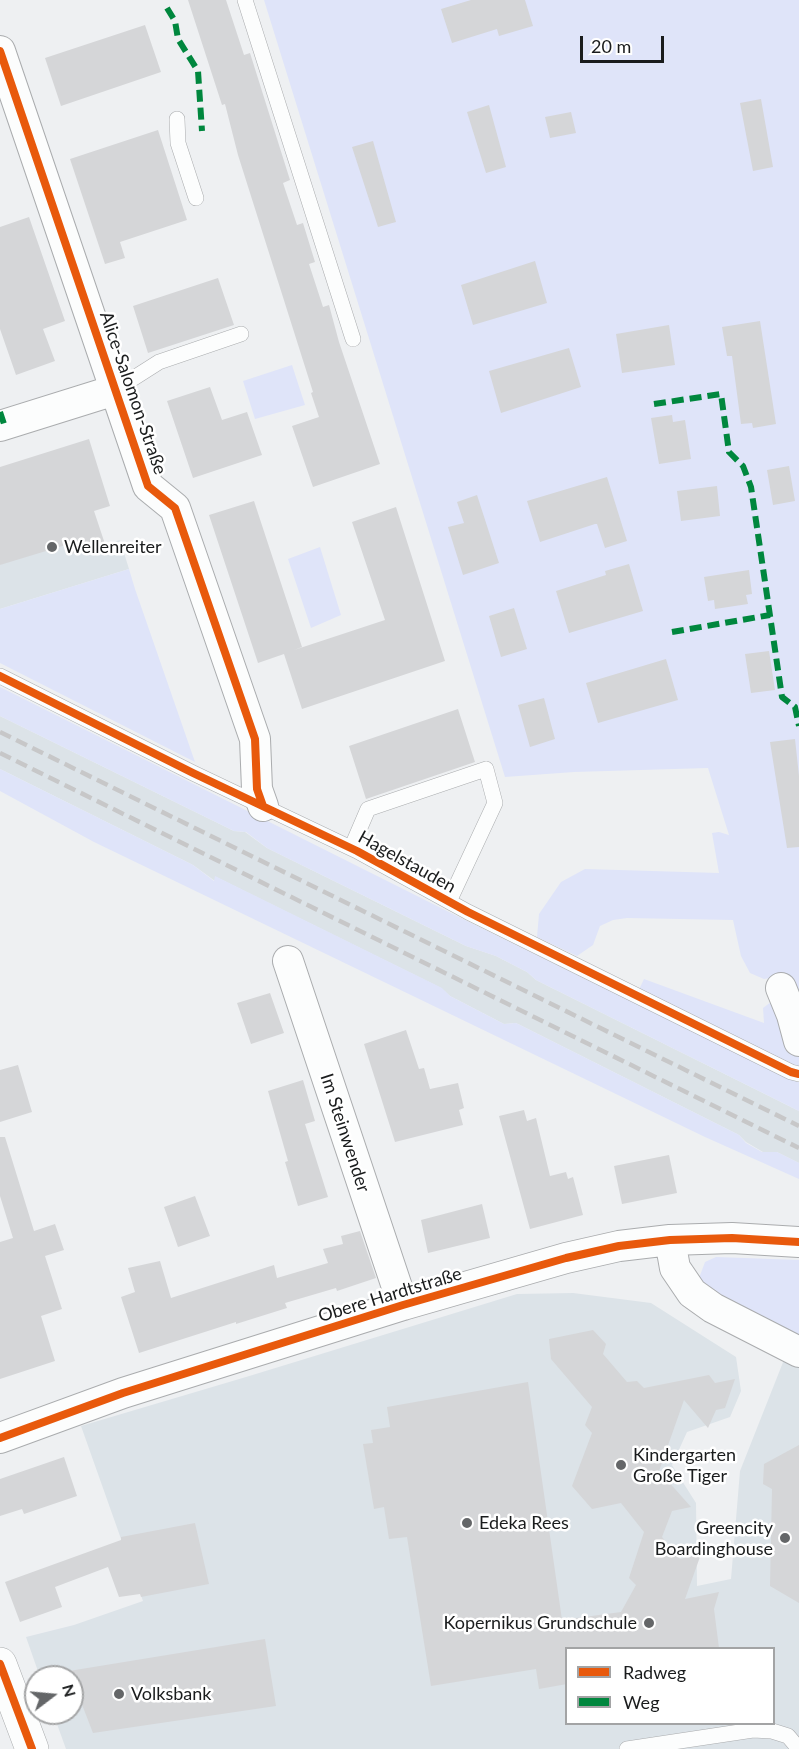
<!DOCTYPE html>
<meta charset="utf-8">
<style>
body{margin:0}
#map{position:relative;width:799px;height:1749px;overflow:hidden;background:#eef0f2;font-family:Lato,sans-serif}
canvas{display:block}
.legend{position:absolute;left:565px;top:1647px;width:210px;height:78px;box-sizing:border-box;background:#fff;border:2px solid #a3a4a5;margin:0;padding:8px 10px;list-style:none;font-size:18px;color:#1a1c1d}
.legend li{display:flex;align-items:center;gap:12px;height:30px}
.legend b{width:30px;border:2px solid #a3a4a5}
.north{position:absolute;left:24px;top:1665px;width:60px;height:60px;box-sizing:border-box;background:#fff;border:2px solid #a3a4a5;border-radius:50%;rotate:74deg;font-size:16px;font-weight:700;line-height:24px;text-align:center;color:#1a1c1d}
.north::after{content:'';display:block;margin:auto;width:21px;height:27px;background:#646668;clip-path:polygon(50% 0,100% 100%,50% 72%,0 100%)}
.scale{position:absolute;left:580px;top:36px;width:84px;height:27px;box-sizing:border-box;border:3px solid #1a1c1d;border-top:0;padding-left:8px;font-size:18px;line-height:21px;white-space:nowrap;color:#1a1c1d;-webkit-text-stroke:4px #fff;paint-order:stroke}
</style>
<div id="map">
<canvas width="799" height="1749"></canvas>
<ul class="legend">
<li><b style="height:8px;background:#e8590c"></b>Radweg</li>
<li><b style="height:8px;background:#00873e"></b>Weg</li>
</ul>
<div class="north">N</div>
<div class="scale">20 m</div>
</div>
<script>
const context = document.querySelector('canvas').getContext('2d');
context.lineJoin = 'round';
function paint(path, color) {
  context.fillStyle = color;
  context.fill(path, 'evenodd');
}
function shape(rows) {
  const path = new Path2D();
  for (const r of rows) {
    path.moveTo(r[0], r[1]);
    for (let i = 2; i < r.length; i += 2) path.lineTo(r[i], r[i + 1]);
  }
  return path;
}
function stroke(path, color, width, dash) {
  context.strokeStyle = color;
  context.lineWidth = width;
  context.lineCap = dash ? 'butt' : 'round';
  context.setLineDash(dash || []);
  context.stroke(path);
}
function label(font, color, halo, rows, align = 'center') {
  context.font = font + ' Lato,sans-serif';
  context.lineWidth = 5;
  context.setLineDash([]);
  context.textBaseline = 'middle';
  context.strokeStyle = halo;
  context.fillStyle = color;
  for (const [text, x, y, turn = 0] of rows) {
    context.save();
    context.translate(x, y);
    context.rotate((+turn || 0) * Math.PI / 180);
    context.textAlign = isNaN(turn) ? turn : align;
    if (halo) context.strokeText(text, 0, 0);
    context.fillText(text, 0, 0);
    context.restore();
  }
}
paint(shape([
 [54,497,72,554,120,540,129,569,0,609,0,565],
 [0,716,234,831,245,832,267,848,466,946,496,956,527,972,536,980,799,1111,799,1163,777,1152,763,1152,746,1142,739,1135,516,1023,504,1024,450,996,441,988,216,877,215,881,193,865,0,769],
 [573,1293,651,1303,736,1357,741,1391,730,1417,687,1432,672,1465,696,1503,697,1586,731,1579,740,1471,793,1337,799,1340,799,1749,66,1749,53,1713,72,1713,72,1677,40,1677,26,1637,74,1625,143,1601,81,1426,246,1377,517,1294],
 [566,1648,774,1648,774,1724,566,1724]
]), '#dce3e8');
paint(shape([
 [264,0,799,0,799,1111,536,980,527,972,496,956,466,946,267,848,246,832,234,831,0,716,0,687,457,916,633,1002,644,979,764,1023,763,1008,775,999,770,978,764,979,750,973,741,956,733,920,627,918,613,920,600,926,593,945,577,956,537,937,539,914,561,882,585,869,719,873,712,833,719,832,729,835,708,768,574,772,505,777],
 [292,365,305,405,255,419,243,381],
 [320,547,341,615,311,628,288,559],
 [129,569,135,589,195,762,0,663,0,609],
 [0,769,193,865,214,881,215,876,442,988,450,996,504,1024,516,1023,739,1135,746,1143,762,1152,777,1152,799,1163,799,1179,705,1137,94,842,0,791],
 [716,1257,799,1260,799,1340,712,1295,699,1278,705,1262]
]), '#dfe4f9');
paint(shape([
 [188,0,226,0,244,55,250,53,290,180,283,183,297,225,303,223,315,262,309,264,323,307,329,305,339,342,380,464,313,487,292,426,319,417,311,393,313,392,238,155,225,104,222,105],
 [471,0,525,0,533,26,499,36,497,29,452,43,441,9],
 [145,25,161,72,61,106,45,58],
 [761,99,773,167,753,171,740,103],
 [489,105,506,167,486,173,467,112],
 [571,112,576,133,550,138,545,117],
 [158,130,187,220,120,242,125,258,105,264,70,159],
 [373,141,396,222,378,227,352,147],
 [29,217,65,321,43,329,55,361,16,375,0,329,0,227],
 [535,261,547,303,473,325,461,285],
 [218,278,234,325,148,353,133,306],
 [760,321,776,424,753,428,752,423,741,424,732,356,727,356,722,327],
 [669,325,675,365,622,373,616,334],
 [569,348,581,387,501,413,489,371],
 [210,387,222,420,247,412,262,455,193,478,167,401],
 [672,415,673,422,685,420,691,459,659,464,651,418],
 [89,439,110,506,94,511,105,544,72,554,69,544,0,565,0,467],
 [789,466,795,501,773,505,767,470],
 [607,477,627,541,605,548,597,524,595,524,540,542,527,501],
 [717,486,720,516,681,521,677,491],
 [477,495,499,563,463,575,448,527,464,523,457,502],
 [254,501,302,647,294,650,385,620,352,522,396,507,445,661,302,709,284,654,258,663,209,515],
 [629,564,643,611,569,633,556,591,606,575,605,571],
 [749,570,752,594,746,595,748,604,715,609,714,600,708,601,704,577],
 [514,608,527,649,501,657,489,616],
 [769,651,775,690,751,693,745,654],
 [666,659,678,700,598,723,586,683],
 [544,698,555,739,530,747,518,705],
 [458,709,475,762,366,799,349,746],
 [795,739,799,776,799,847,787,848,770,742],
 [270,993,284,1033,251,1044,237,1003],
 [406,1030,419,1069,424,1068,430,1089,458,1083,464,1108,459,1110,463,1125,395,1142,364,1044],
 [18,1065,32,1112,0,1122,0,1070],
 [303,1080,315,1121,305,1124,328,1197,298,1206,285,1162,288,1161,268,1091],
 [524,1110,527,1121,536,1118,550,1176,566,1172,568,1179,573,1177,583,1215,530,1229,499,1116],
 [0,1137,5,1137,34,1231,55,1224,64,1250,45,1256,62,1309,41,1316,55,1361,0,1379,0,1242,13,1238,0,1196],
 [669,1155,677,1193,622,1204,614,1166],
 [195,1196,210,1236,178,1247,164,1207],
 [482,1204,490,1238,428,1253,421,1220],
 [360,1231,376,1278,337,1291,336,1288,285,1303,287,1308,236,1324,236,1322,139,1353,121,1297,135,1292,128,1268,160,1261,171,1298,274,1265,277,1278,328,1263,323,1249,343,1244,341,1236],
 [593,1330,606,1344,603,1354,627,1382,637,1381,644,1388,709,1375,715,1383,735,1379,725,1408,716,1410,708,1428,684,1400,659,1471,691,1507,672,1511,662,1537,680,1559,701,1554,685,1599,719,1592,714,1609,719,1648,567,1648,567,1684,539,1689,536,1669,431,1686,407,1537,389,1539,384,1507,374,1509,363,1444,373,1443,371,1430,390,1427,387,1407,528,1382,562,1620,621,1612,636,1585,629,1578,644,1532,621,1503,592,1509,572,1486,592,1433,585,1425,592,1407,551,1359,549,1339],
 [799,1445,799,1603,770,1586,772,1489,763,1484,764,1464],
 [64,1457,77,1496,24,1514,22,1509,0,1516,0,1479],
 [195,1523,209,1584,141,1597,140,1594,119,1597,108,1567,55,1587,62,1607,20,1622,5,1582,121,1540,121,1537],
 [265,1639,276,1706,93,1733,69,1671]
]), '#d5d6d8');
const service = shape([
 [245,0,353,339],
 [177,119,178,143,196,198],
 [115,390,159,362,241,334],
 [0,676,193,773,357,851,468,912,791,1072,799,1074],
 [486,769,495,803,452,895,353,844,368,809,486,769],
 [627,1749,753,1730,772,1731,788,1736,799,1749]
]);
const minor = shape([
 [0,51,148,486,175,508,255,739,257,789,263,806],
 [0,426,115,390],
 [288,961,403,1305],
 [781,988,792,1015,799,1041],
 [670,1240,675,1268,692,1293,713,1308,799,1352],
 [0,1438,123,1393,403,1305,566,1258,619,1246,670,1240,732,1238,799,1242]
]);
const tertiary = shape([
 [0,1664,32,1749]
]);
stroke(service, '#aaacae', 16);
stroke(minor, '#aaacae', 32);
stroke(tertiary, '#aaacae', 34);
stroke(service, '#fcfdfd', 15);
stroke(minor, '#fcfdfd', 30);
stroke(tertiary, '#fcfdfd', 33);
stroke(shape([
 [0,732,799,1126],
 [0,753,799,1148]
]), '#c7c7c8', 4.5, [12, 6]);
stroke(shape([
 [167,8,175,21,178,39,198,71,202,131],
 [654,404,721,394,729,452,743,466,751,487,782,697,795,707,799,726],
 [0,412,4,424],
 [672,632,770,615]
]), '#00873e', 6, [12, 6]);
stroke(shape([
 [0,51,148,486,175,508,255,739,257,789,263,806],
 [0,676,193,773,357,851,468,912,791,1072,799,1074],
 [0,1438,123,1393,403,1305,566,1258,619,1246,670,1240,732,1238,799,1242],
 [0,1664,32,1749]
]), '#e8590c', 8);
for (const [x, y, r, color] of [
 [52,547,6,"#646668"],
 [621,1465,6,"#646668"],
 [467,1523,6,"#646668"],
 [785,1538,6,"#646668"],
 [649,1623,6,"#646668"],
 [119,1694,6,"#646668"]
]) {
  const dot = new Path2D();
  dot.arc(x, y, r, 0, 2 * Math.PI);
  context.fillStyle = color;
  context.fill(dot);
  stroke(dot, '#fff', 2);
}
label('18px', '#1a1c1d', '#fff', [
 ["Alice-Salomon-Straße",133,393,71],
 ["Hagelstauden",407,862,29],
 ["Im Steinwender",345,1133,72],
 ["Obere Hardtstraße",390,1295,-17]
]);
label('18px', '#1a1c1d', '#fff', [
 ["Wellenreiter",64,547],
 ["Kindergarten",633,1455],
 ["Große Tiger",633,1476],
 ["Edeka Rees",479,1523],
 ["Greencity",773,1528,"right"],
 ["Boardinghouse",773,1549,"right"],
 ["Kopernikus Grundschule",637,1623,"right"],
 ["Volksbank",131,1694]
], 'left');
</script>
